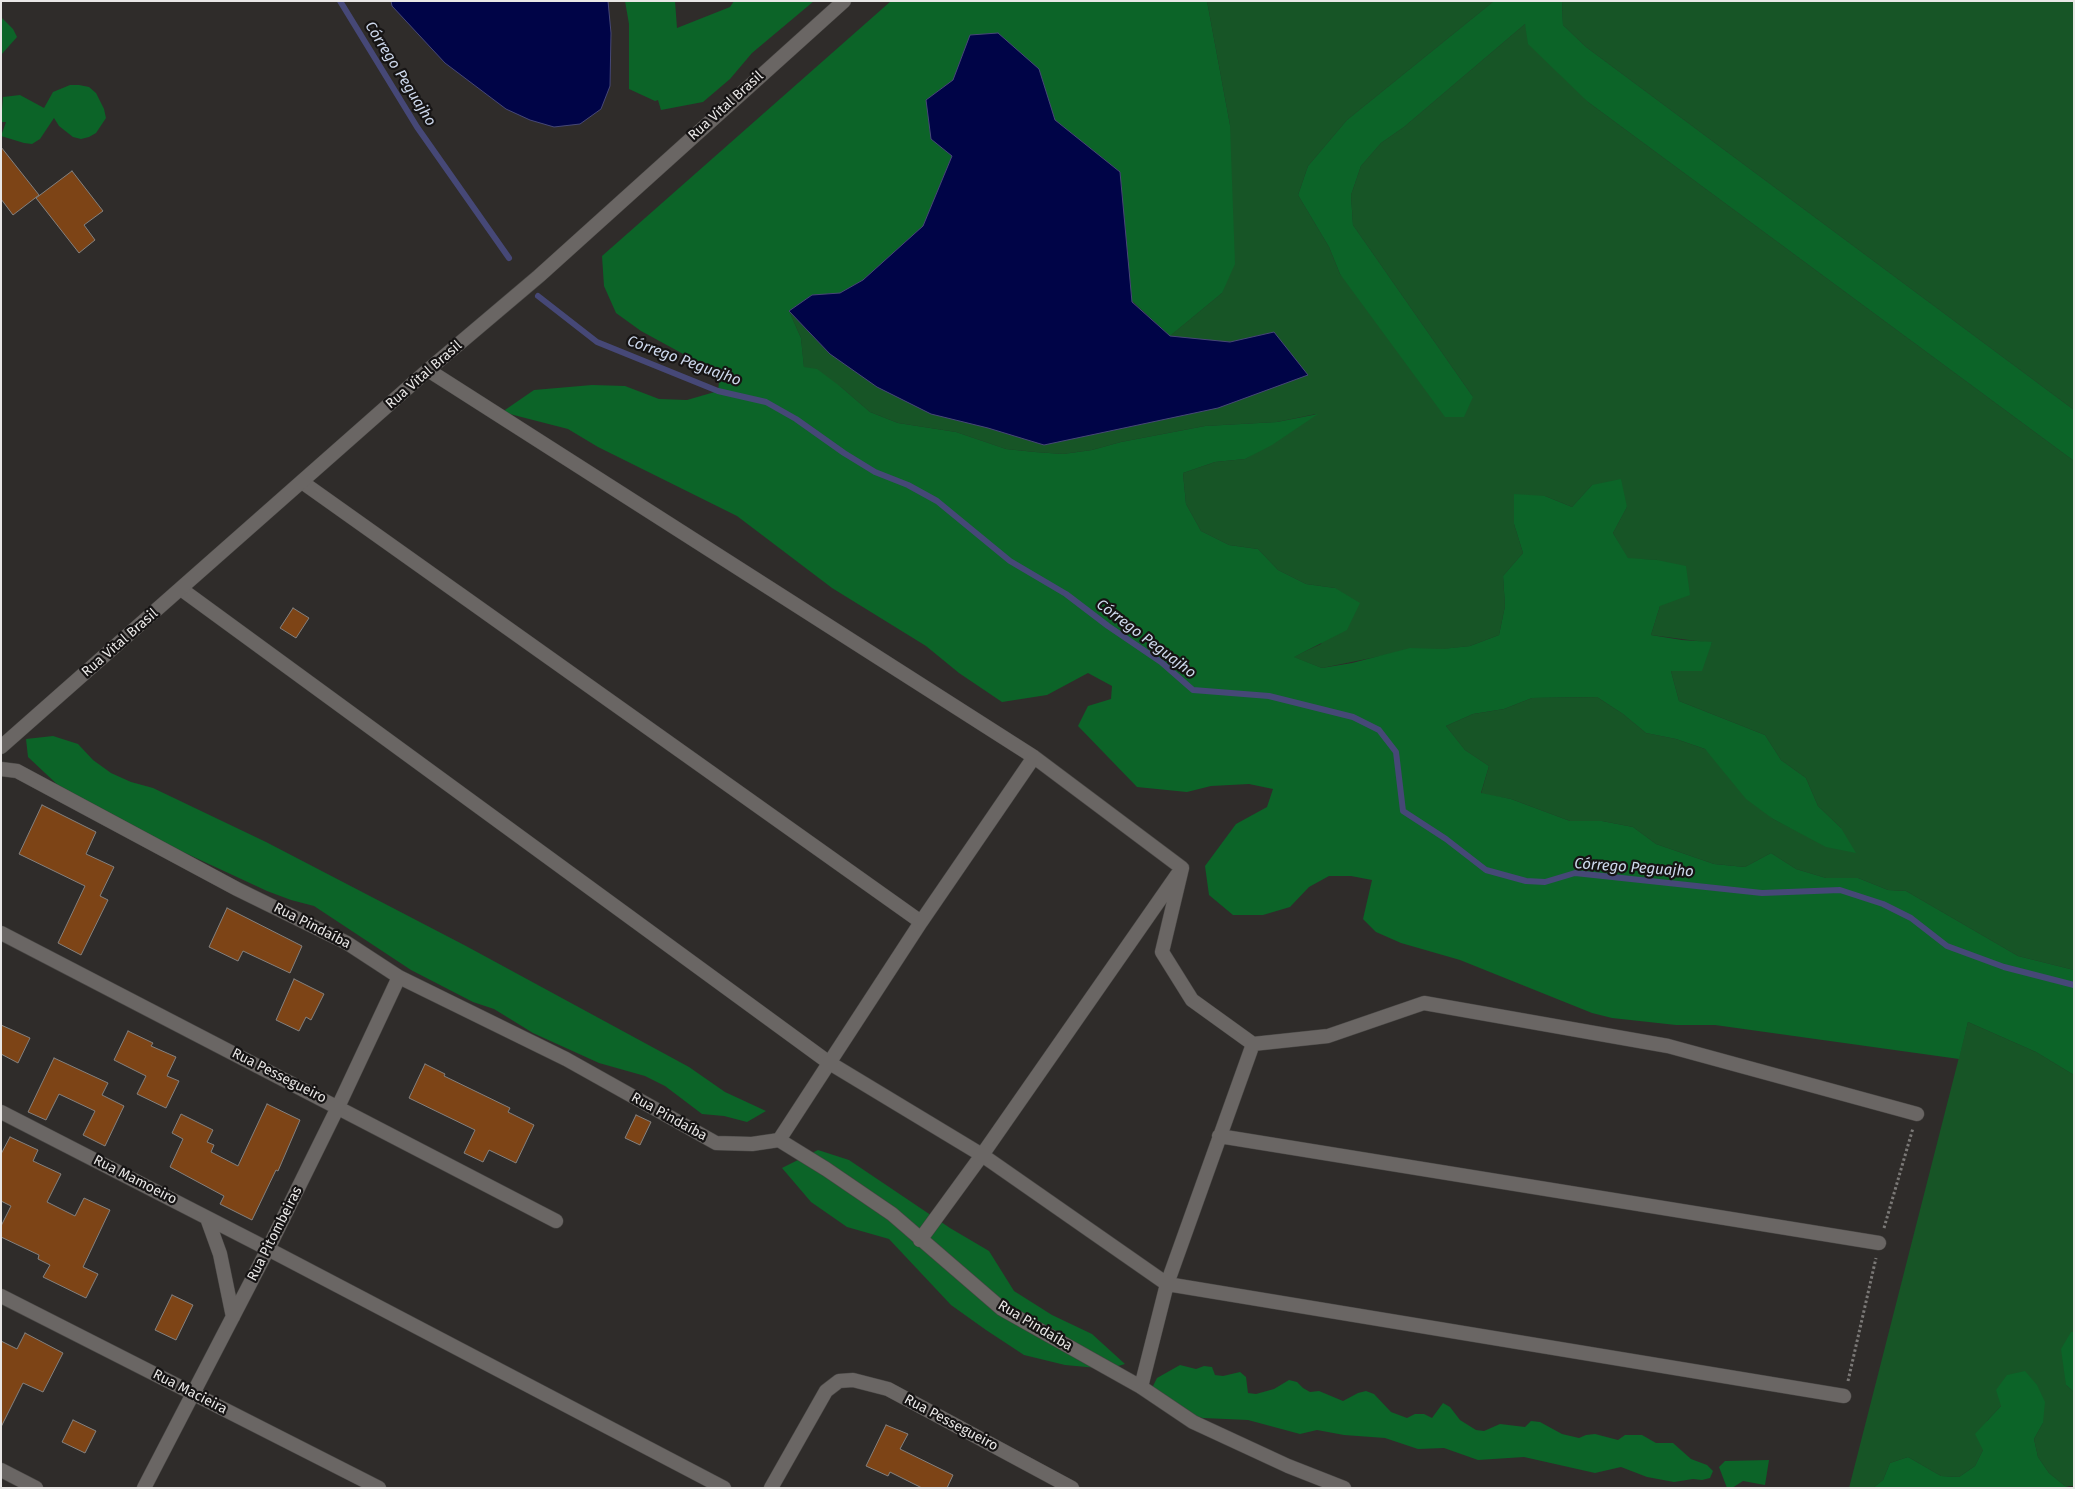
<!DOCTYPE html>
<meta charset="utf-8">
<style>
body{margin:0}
#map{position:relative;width:2075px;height:1489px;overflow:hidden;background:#2f2c2a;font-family:"Fira Sans",sans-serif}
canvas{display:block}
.frame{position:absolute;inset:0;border:2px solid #e9e7e6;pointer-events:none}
</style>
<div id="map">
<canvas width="2075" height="1489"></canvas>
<div class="frame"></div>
</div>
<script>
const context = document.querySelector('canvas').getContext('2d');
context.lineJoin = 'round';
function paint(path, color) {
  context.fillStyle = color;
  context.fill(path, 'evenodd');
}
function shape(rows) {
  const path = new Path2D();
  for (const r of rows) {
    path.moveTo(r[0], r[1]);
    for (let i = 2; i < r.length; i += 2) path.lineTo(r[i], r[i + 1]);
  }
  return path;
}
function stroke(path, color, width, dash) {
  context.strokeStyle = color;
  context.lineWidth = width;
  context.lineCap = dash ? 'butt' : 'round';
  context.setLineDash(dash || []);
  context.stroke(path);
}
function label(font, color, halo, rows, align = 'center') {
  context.font = font + ' "Fira Sans",sans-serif';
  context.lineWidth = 4.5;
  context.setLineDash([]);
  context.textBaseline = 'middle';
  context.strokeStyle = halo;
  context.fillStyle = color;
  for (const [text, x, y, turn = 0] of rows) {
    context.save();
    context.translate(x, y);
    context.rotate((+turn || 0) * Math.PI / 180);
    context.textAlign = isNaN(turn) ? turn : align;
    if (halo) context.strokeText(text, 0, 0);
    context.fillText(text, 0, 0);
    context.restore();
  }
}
paint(shape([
 [1207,1,1494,1,1347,120,1308,166,1298,195,1329,247,1340,274,1473,397,1353,225,1351,195,1361,166,1381,143,1404,127,1525,24,1588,102,2074,461,2074,970,2018,956,1906,891,1888,890,1858,878,1826,878,1796,869,1771,853,1745,867,1714,864,1656,844,1633,827,1602,821,1570,821,1511,799,1481,794,1489,766,1465,750,1446,726,1473,714,1504,709,1532,698,1597,697,1623,714,1646,733,1676,739,1705,749,1773,819,1799,832,1841,828,1818,806,1806,778,1781,760,1765,735,1679,701,1671,671,1712,643,1651,635,1660,606,1657,560,1628,559,1613,533,1627,507,1592,485,1572,507,1545,496,1514,524,1523,553,1503,576,1505,606,1499,635,1470,646,1381,656,1322,668,1293,657,1321,644,1335,588,1306,584,1278,570,1258,549,1229,545,1201,531,1186,504,1183,473,1215,462,1245,459,1316,414,1277,422,1205,426,1121,442,1092,450,1063,454,1035,452,1006,449,956,432,898,423,870,412,841,387,804,368,801,338,789,311,830,354,988,428,1044,445,1274,332,1230,342,1170,336,1222,293,1230,125],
 [1562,1,2074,1,2074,410,1586,47,1563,25],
 [1968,1022,2036,1052,2074,1075,2074,1332,2071,1332,2066,1385,2074,1392,2074,1486,2065,1486,2049,1473,2038,1457,2034,1439,2043,1423,2001,1406,1987,1421,1983,1450,1975,1466,1959,1477,1941,1476,1908,1457,1890,1463,1883,1480,1873,1488,1849,1488]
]), '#175526');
paint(shape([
 [625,1,675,1,677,28,730,7,734,1,814,1,752,53,730,79,703,102,661,110,658,100,655,101,629,89,629,24],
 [891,1,1207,1,1230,125,1235,264,1222,293,1170,336,1132,301,1120,172,1055,120,1038,69,953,80,926,100,952,156,923,226,863,280,840,293,812,295,789,311,801,338,804,367,817,369,841,387,870,412,898,423,956,432,1006,449,1035,452,1063,454,1092,450,1121,442,1205,426,1277,422,1318,414,1272,445,1245,459,1215,462,1183,473,1186,504,1201,531,1229,545,1258,549,1278,570,1306,584,1335,588,1360,603,1347,630,1294,657,1322,668,1352,663,1410,648,1441,649,1470,646,1499,635,1505,606,1503,576,1523,553,1514,524,1514,494,1545,496,1572,507,1592,485,1621,479,1627,507,1613,533,1628,558,1657,560,1686,566,1690,595,1660,606,1651,635,1682,640,1712,642,1702,671,1671,671,1679,701,1765,735,1781,760,1806,778,1818,806,1841,828,1856,853,1826,847,1773,819,1746,799,1705,749,1676,739,1646,733,1623,714,1597,697,1532,698,1504,709,1473,714,1446,726,1465,750,1489,766,1481,793,1511,799,1570,821,1602,821,1633,827,1656,844,1714,864,1745,867,1771,853,1796,869,1826,878,1858,878,1888,890,1906,891,2018,956,2074,970,2074,1075,2036,1052,1968,1022,1959,1059,1715,1025,1676,1025,1612,1018,1592,1013,1460,960,1401,943,1376,932,1363,919,1372,880,1351,876,1329,876,1309,887,1290,907,1263,915,1233,915,1209,895,1205,866,1236,824,1267,807,1273,789,1249,784,1211,786,1187,792,1137,787,1078,726,1088,706,1111,699,1112,686,1088,673,1047,695,1002,702,959,673,926,646,832,588,737,516,598,447,568,429,502,412,534,390,592,385,625,386,659,399,687,400,718,391,720,374,641,331,616,313,604,286,602,256],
 [1494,1,1562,1,1563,25,1586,47,2074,410,2074,461,1588,102,1528,44,1525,24,1404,127,1381,143,1361,166,1351,195,1353,225,1473,397,1464,417,1445,417,1340,274,1329,247,1298,195,1308,166,1347,120],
 [1,17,13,29,17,37,1,55],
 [70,85,79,85,89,87,96,93,104,109,106,118,96,133,89,137,81,139,73,137,59,126,54,118,40,139,32,144,24,143,1,136,6,122,1,122,3,97,20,95,44,108,53,92],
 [53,736,78,744,93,760,111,773,131,782,153,788,266,842,466,946,689,1067,725,1092,766,1111,747,1122,724,1116,702,1114,665,1086,645,1076,599,1063,533,1033,494,1009,473,1002,411,970,314,906,291,900,267,891,140,832,61,788,28,757,26,739],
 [818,1150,849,1160,950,1228,989,1251,1014,1291,1052,1315,1092,1334,1125,1364,1108,1369,1065,1365,1024,1355,986,1330,951,1305,889,1239,847,1227,811,1202,782,1168],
 [2071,1332,2074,1332,2074,1392,2066,1385,2061,1349],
 [1180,1365,1196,1369,1204,1366,1212,1367,1215,1375,1223,1376,1240,1372,1246,1377,1248,1393,1256,1394,1274,1389,1289,1380,1297,1382,1303,1388,1310,1392,1319,1391,1343,1401,1358,1393,1366,1391,1374,1394,1391,1412,1407,1418,1415,1414,1424,1414,1432,1418,1443,1403,1450,1407,1460,1420,1476,1430,1484,1431,1500,1424,1525,1427,1531,1421,1540,1422,1562,1434,1579,1438,1586,1435,1595,1434,1618,1440,1625,1435,1642,1435,1656,1443,1673,1443,1691,1459,1707,1465,1713,1471,1710,1478,1702,1480,1693,1479,1674,1482,1647,1477,1621,1467,1595,1473,1524,1457,1478,1460,1444,1448,1418,1449,1385,1438,1344,1435,1317,1430,1300,1434,1248,1420,1203,1418,1178,1411,1151,1390,1157,1378],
 [2025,1371,2037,1385,2045,1402,2043,1423,2034,1439,2038,1457,2049,1473,2065,1486,2074,1488,1873,1488,1883,1480,1890,1463,1908,1457,1941,1476,1959,1477,1975,1466,1983,1450,1975,1434,2001,1406,1996,1390,2007,1375],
 [1769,1460,1765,1485,1743,1481,1732,1488,1727,1488,1719,1467,1725,1461]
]), '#0c6428');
const water = shape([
 [391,1,608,1,611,33,610,86,601,109,580,124,554,127,530,120,506,109,445,63,392,6,391,1],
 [998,33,1039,69,1055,120,1120,172,1132,302,1170,336,1230,342,1274,332,1308,375,1218,408,1044,445,988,428,931,414,877,387,830,354,789,311,812,295,840,293,863,280,923,226,952,156,931,139,926,100,953,80,970,35,998,33]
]);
paint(water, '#000447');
stroke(water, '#464877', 1);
stroke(shape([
 [340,1,417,127,509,258],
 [538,296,597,342,718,391,766,402,796,419,844,453,875,472,908,485,937,501,1010,561,1066,594,1108,626,1161,662,1193,690,1269,696,1353,717,1379,730,1396,752,1403,811,1446,839,1486,870,1526,881,1545,882,1575,873,1762,893,1840,890,1883,904,1911,918,1947,946,2004,967,2074,985]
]), '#464877', 6);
const building = shape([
 [1,147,39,195,13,215,1,199,1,147],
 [72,171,103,211,84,225,95,240,79,253,36,198,72,171],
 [293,608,309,618,296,638,280,628,293,608],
 [42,805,96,832,86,854,114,867,100,896,108,900,81,955,58,943,85,886,19,854,42,805],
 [227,908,302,946,290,973,243,951,238,961,209,947,227,908],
 [294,979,324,994,311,1020,306,1017,299,1031,276,1020,294,979],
 [1,1025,30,1038,18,1063,1,1054,1,1025],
 [128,1031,153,1043,151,1046,176,1057,167,1076,179,1081,166,1108,137,1094,146,1076,114,1060,128,1031],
 [54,1058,108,1083,102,1095,124,1106,105,1146,83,1135,95,1111,59,1094,46,1120,28,1112,54,1058],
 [425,1064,445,1074,444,1076,510,1108,508,1112,534,1125,516,1163,489,1150,483,1162,464,1153,475,1130,409,1098,425,1064],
 [267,1104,300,1120,278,1171,276,1170,252,1220,220,1204,224,1196,170,1167,183,1139,172,1133,181,1114,213,1130,207,1142,214,1145,211,1152,238,1166,267,1104],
 [636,1115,651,1122,640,1145,625,1138,636,1115],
 [10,1137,38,1150,33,1161,61,1174,47,1202,75,1216,84,1198,110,1210,83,1267,98,1274,86,1298,43,1277,50,1265,38,1259,39,1255,1,1237,1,1226,11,1206,1,1201,1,1154,10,1137],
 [172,1295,193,1305,176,1340,155,1330,172,1295],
 [25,1333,63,1353,43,1392,23,1383,1,1427,1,1341,17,1349,25,1333],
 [73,1420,96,1431,85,1453,62,1442,73,1420],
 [886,1425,908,1434,900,1449,953,1475,947,1488,922,1488,890,1472,888,1476,866,1466,886,1425]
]);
paint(building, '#7d4416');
stroke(building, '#84817f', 1);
const minor = shape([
 [428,370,1034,757,1182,868,1162,952,1192,1000,1253,1044],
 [302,482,921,922],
 [181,589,828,1062,982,1155,1167,1284,1844,1396],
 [1,769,17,771,237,889,347,943,399,977,566,1059,716,1143,752,1144,779,1140,826,1169,892,1214,1002,1309,1141,1387,1193,1422,1288,1466,1344,1488],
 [1,933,556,1221],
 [1,1112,268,1249,724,1488],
 [1219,1136,1879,1243],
 [779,1140,921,922,1034,757],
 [207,1218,220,1254,233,1317],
 [920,1240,982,1155,1177,875],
 [1,1296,379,1488],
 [1141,1387,1167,1284,1253,1044,1328,1036,1424,1003,1668,1046,1917,1114],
 [1,1470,36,1488],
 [144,1488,268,1249,338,1107,399,977],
 [771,1488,826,1391,839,1381,853,1380,888,1389,1072,1488]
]);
const secondary = shape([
 [1,747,428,370,539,276,844,1]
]);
stroke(minor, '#494745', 15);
stroke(secondary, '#494745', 15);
stroke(shape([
 [1884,1228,1913,1128],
 [1848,1381,1876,1258]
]), '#7b7977', 3, [2.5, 2.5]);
stroke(minor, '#6a6664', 14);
stroke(secondary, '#6a6664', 14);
label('14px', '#e9e7e6', '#161414', [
 ["Rua Vital Brasil",726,106,-42],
 ["Rua Vital Brasil",424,375,-41],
 ["Rua Vital Brasil",120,643,-41],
 ["Rua Pindaíba",312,926,27],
 ["Rua Pessegueiro",279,1076,27],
 ["Rua Pindaíba",669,1117,29],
 ["Rua Mamoeiro",135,1180,27],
 ["Rua Pitombeiras",275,1234,-63],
 ["Rua Pindaíba",1035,1326,31],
 ["Rua Macieira",190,1392,27],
 ["Rua Pessegueiro",951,1423,28]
]);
label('italic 15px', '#cdd8ec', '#161414', [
 ["Córrego Peguajho",400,74,58],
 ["Córrego Peguajho",684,361,20],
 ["Córrego Peguajho",1146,639,37],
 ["Córrego Peguajho",1634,868,4]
]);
</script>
